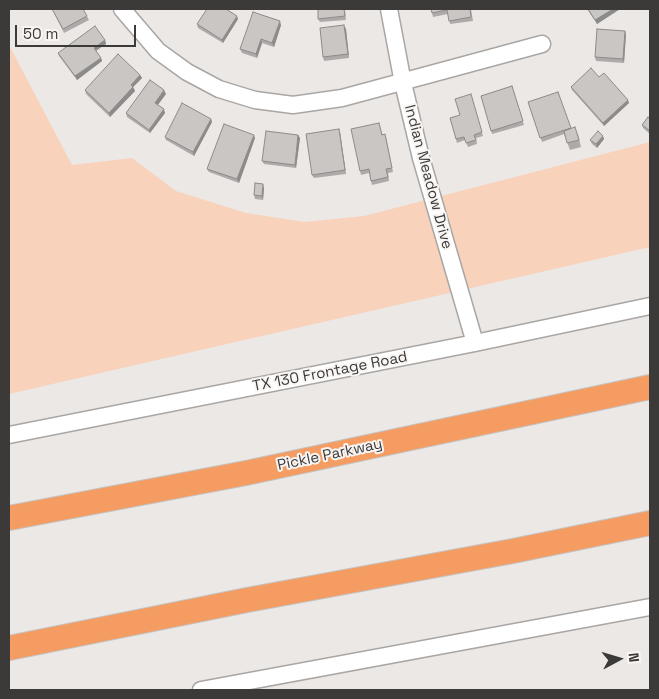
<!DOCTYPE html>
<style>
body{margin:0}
#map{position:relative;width:659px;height:699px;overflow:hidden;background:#ece8e6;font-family:"Space Grotesk",sans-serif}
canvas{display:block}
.frame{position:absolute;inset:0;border:10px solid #3b3a39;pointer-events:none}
.north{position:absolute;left:594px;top:634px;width:50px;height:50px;-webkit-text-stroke:4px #f9f5f3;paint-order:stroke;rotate:84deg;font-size:14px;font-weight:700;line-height:20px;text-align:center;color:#3b3a39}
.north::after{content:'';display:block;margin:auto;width:18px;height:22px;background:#3b3a39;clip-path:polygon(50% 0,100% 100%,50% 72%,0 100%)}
.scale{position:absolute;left:15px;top:25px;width:121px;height:22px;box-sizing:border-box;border:2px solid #3b3a39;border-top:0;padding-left:6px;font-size:15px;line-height:18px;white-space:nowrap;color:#3b3a39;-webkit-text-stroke:4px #f9f5f3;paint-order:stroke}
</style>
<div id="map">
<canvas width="659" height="699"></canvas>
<div class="frame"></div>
<div class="north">N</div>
<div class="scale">50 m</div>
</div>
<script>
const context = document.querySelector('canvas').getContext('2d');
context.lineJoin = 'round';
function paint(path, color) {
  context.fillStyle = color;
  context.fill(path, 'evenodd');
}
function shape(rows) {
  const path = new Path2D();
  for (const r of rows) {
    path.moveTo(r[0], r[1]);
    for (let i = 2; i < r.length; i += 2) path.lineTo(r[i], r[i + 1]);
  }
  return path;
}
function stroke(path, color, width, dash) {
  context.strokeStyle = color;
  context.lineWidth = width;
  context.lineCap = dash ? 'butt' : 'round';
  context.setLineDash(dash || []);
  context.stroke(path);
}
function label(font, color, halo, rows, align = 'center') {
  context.font = font + ' "Space Grotesk",sans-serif';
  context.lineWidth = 4;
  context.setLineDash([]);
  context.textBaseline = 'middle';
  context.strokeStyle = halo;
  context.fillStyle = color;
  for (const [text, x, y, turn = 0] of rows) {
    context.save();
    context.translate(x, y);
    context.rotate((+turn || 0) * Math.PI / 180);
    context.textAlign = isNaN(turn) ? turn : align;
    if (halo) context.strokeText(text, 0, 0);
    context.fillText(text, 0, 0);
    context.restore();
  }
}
paint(shape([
 [9,45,72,165,132,158,176,191,246,213,305,222,364,216,650,142,650,247,9,394]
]), '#f8d2bb');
const minor = shape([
 [122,9,158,51,187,72,219,89,255,100,293,105,342,98,542,44],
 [389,9,403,83,421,158,475,343],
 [9,435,475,343,650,306],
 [201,690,650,607]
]);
const highway = shape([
 [9,518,246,473,650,387],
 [9,648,247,600,513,551,650,523]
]);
stroke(minor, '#a9a6a4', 19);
stroke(highway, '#c4c4c4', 26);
stroke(minor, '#fff', 16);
stroke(highway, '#f59c62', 24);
paint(shape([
 [52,9,83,9,89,20,64,33],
 [318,9,345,9,346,20,320,22,318,19],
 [431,9,471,9,473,21,450,24,448,14,433,17],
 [587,9,620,9,597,24],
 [238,19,223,43,198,28,197,24],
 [281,25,274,47,262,43,257,58,242,53,240,49],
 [346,29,349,58,324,61,323,57],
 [626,34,624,63,596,61,595,57],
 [105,40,106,44,96,51,101,58,102,61,77,80,59,56,58,53],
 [140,75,142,78,133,87,135,91,110,117,86,94,85,90],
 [512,86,524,125,492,134,481,96],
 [571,87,629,103,604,126,572,90],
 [558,92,571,128,578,134,581,147,570,150,564,134,542,142,528,102],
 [166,94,158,105,165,113,150,133,127,117,126,113],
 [471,94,483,136,476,138,477,144,468,147,465,140,457,143,450,118,460,115],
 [648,117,650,134,643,128,642,125],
 [211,119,212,122,194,156,166,140,165,137],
 [379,123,382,134,385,134,386,137,393,172,388,173,389,181,372,185,369,173,361,175,360,171],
 [339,129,340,132,346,174,314,178,312,175],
 [298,135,300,138,296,168,264,164,262,161],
 [255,138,239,183,209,172,207,169],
 [604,139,597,148,592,144,590,140],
 [264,188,263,200,255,199,254,195]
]), '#aeaaa9');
paint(shape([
 [613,9,620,9,597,24,595,20],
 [237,16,238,19,223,43,222,40],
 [280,21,281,25,274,47,272,43],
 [344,25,346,29,349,58,348,54],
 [625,31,626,34,624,63,623,59],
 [261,39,262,43,257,58,256,54],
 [105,40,106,44,95,51,94,48],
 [101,58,102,61,77,80,75,76],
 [140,75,142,78,133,87,135,91,110,117,109,113,131,85],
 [164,90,166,94,156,107,155,103],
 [628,100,629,103,604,126,603,123],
 [164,109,165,113,150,133,149,130],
 [211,119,212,122,194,156,193,152],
 [339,129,340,132,346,174,345,170],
 [254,135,255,138,239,183,237,179],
 [298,135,300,138,296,168,295,165],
 [603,136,604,139,597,148,596,144],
 [263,184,264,188,263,200,262,196]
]), '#8d8b89');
const building = shape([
 [52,9,83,9,87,16,63,29,52,9],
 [207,9,226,9,237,16,222,40,197,24,207,9],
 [318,9,344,9,345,16,318,19,318,9],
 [431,9,470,9,471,17,449,21,447,10,432,13,431,9],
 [588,9,613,9,595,20,588,9],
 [253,12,280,21,272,43,261,39,256,54,240,49,253,12],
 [344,25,348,54,323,57,320,28,344,25],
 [95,26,105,40,94,48,101,58,75,76,58,53,95,26],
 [597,29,625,31,623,59,595,57,597,29],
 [118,54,140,75,131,85,133,87,109,113,85,90,118,54],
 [591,68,599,77,604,73,628,100,603,123,571,87,591,68],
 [150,80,164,90,155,103,164,109,149,130,126,113,150,80],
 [512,86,523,121,491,131,481,96,512,86],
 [558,92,571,128,540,138,528,102,558,92],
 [471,94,482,132,474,135,476,140,466,143,464,137,456,139,450,118,460,115,455,99,471,94],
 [182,103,211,119,193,152,165,137,182,103],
 [648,117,650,119,650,129,649,130,642,125,648,117],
 [379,123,382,135,385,134,392,168,386,169,388,177,371,181,369,169,360,171,351,129,379,123],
 [224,124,254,135,237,179,207,169,224,124],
 [575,127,579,140,567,143,564,131,575,127],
 [339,129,345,170,312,175,306,134,339,129],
 [266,131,298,135,295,165,262,161,266,131],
 [598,131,603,136,596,144,590,140,598,131],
 [255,183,263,184,262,196,254,195,255,183]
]);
paint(building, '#cac6c4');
stroke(building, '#8d8b89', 1);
label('15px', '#3b3a39', '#f9f5f3', [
 ["Indian Meadow Drive",428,177,75],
 ["TX 130 Frontage Road",330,372,-11],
 ["Pickle Parkway",330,455,-12]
]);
</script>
